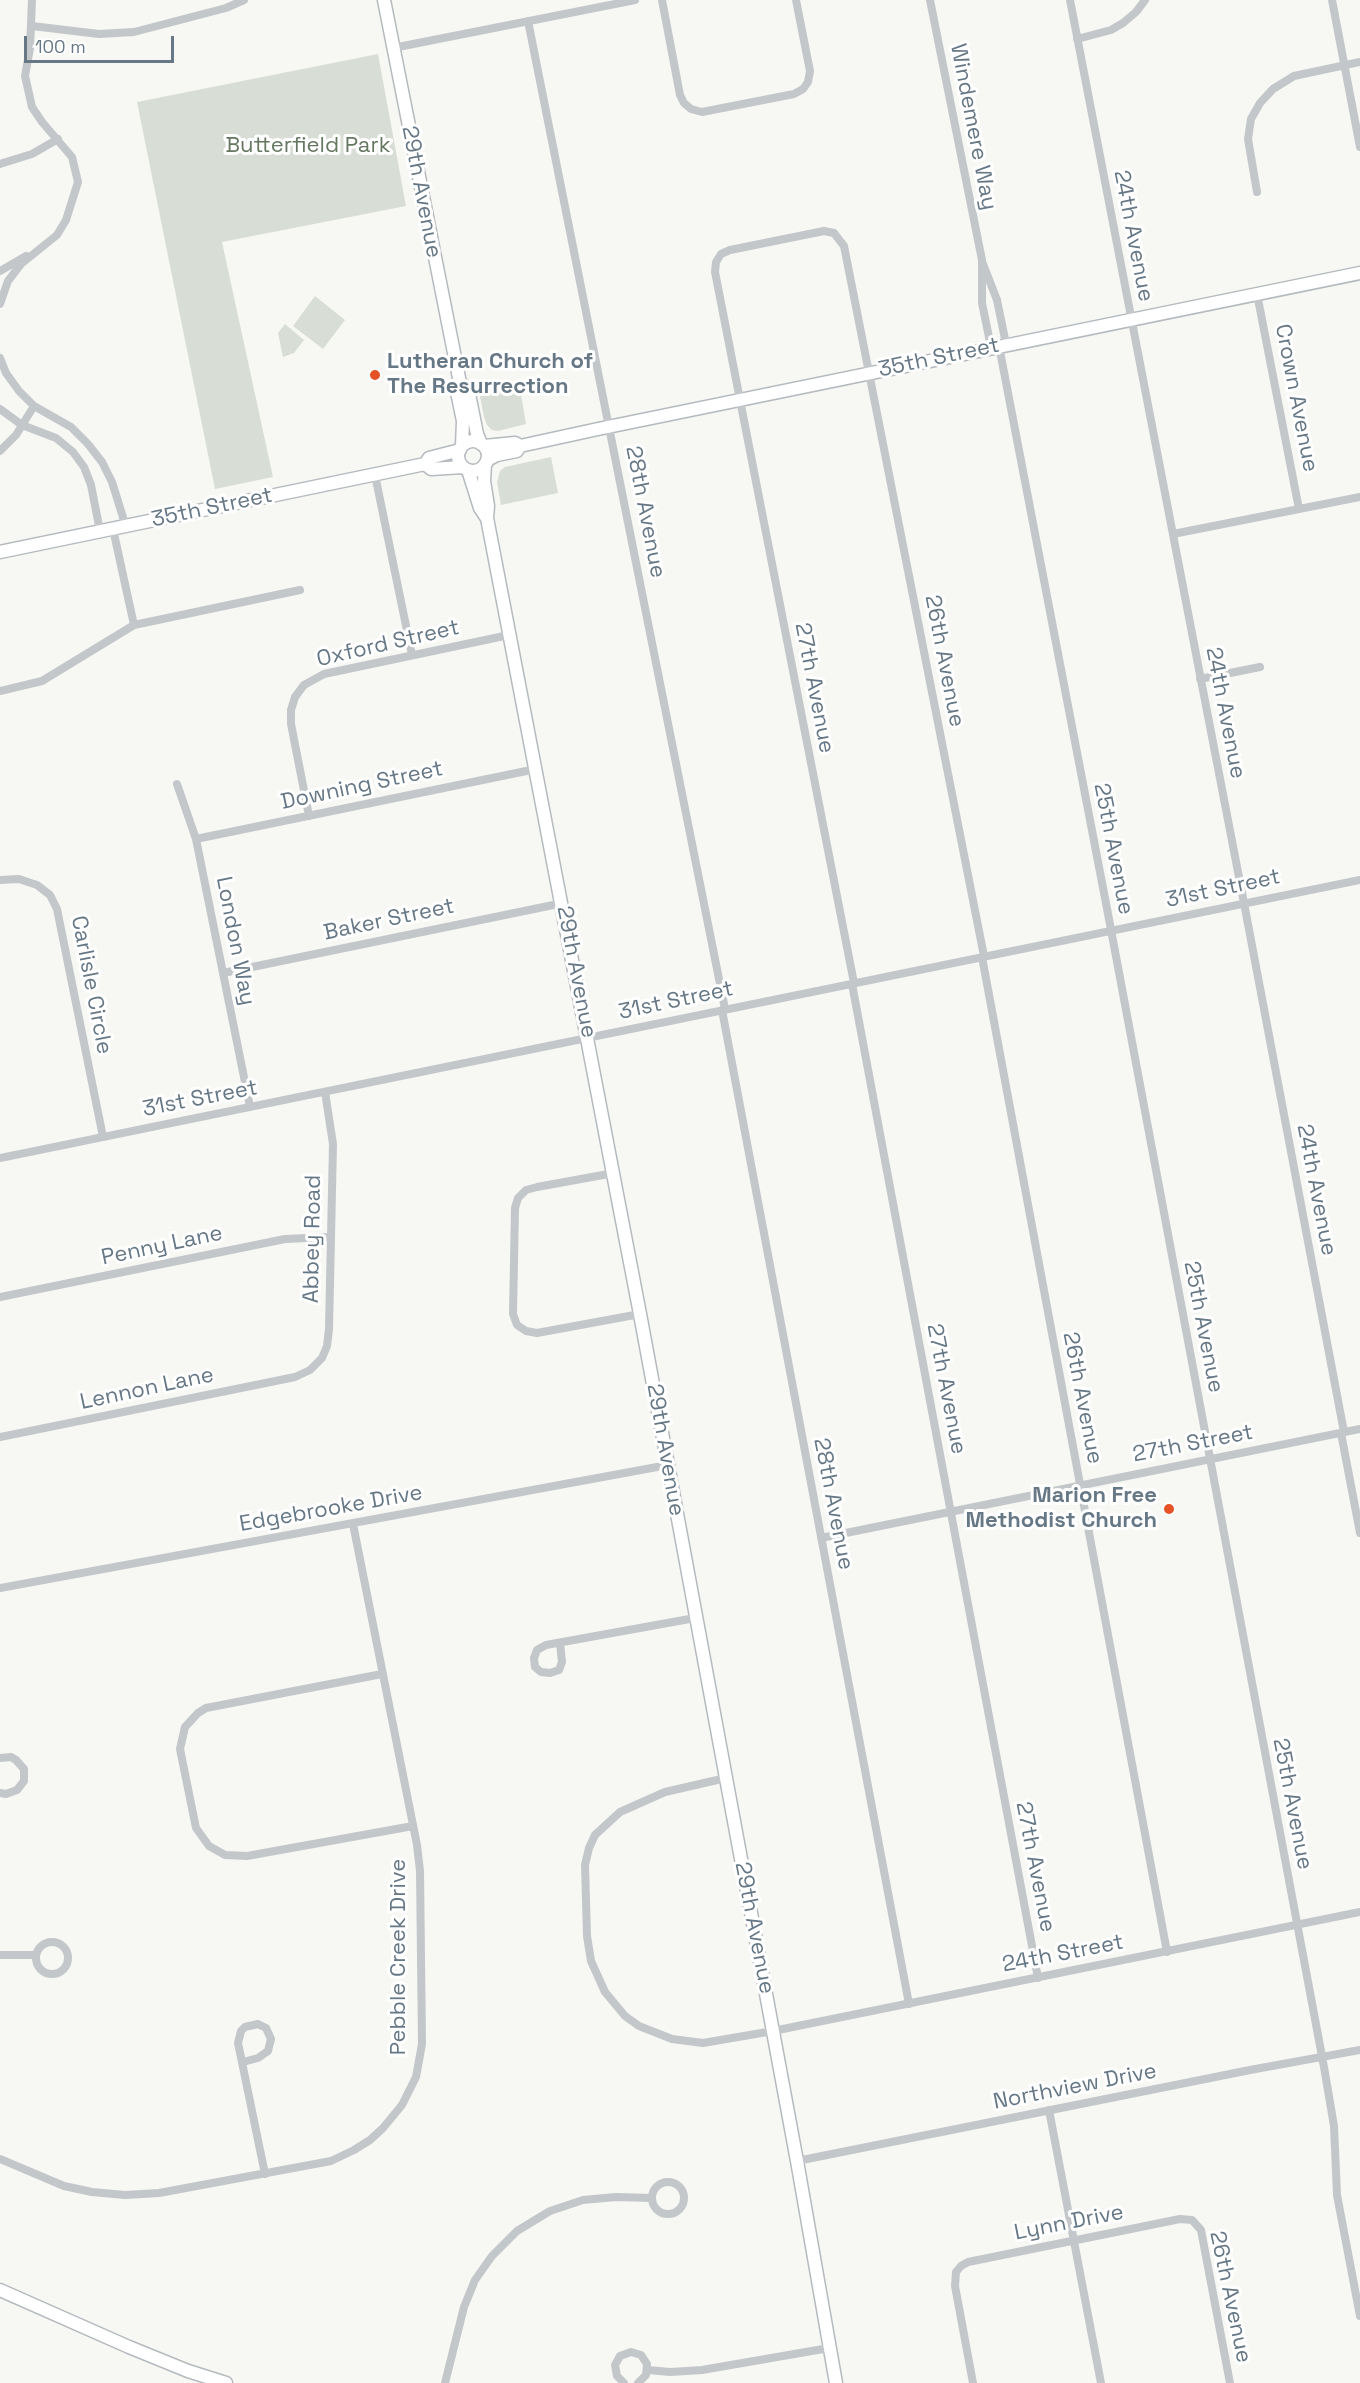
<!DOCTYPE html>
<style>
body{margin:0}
#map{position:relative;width:1360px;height:2383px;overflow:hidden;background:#f7f7f4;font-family:"Space Grotesk",sans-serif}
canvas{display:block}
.scale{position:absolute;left:24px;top:36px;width:150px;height:27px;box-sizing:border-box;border:3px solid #667785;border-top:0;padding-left:8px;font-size:18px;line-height:21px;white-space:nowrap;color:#667785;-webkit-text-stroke:4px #fff;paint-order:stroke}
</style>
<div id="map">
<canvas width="1360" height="2383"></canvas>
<div class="scale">100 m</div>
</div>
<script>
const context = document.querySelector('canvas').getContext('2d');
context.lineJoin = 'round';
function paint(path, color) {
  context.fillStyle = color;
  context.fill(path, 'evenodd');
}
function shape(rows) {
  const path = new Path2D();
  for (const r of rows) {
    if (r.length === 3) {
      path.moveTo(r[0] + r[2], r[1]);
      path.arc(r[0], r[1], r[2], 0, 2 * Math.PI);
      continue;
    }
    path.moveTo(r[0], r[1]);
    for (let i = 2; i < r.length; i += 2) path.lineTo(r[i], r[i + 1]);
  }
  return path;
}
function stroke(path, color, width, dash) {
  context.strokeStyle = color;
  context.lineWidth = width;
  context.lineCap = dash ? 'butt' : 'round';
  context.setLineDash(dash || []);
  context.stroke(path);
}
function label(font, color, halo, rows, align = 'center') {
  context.font = font + ' "Space Grotesk",sans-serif';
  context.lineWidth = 6;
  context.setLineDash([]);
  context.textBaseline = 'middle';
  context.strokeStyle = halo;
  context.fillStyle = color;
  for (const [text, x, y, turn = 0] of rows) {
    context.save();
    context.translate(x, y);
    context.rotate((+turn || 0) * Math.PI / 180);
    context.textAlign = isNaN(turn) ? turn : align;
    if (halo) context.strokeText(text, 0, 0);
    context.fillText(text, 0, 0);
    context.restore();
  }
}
paint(shape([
 [378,54,406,206,222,242,273,477,215,489,137,102],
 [315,296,345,320,323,349,293,326],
 [285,324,304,340,294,353,283,357,278,333],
 [520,388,526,424,498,431,492,430,487,425,484,417,480,396],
 [551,457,558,493,501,505,497,482,500,471,505,467]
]), '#d8ded5');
const secondary = shape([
 [384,0,460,383,457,392,463,421,462,446],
 [460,383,468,389,477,434,481,444],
 [473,456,15],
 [484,446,515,443,520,446],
 [487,460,497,455,517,451,520,446,598,429,1360,273],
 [425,464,431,469,463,467],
 [485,464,484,481,488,506,487,518,640,1314,797,2161,836,2383],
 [468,470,480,508,486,517],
 [0,552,425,464,429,458,460,450],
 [0,2290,129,2347,188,2371,226,2383]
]);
stroke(secondary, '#b5babf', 15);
stroke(shape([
 [662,0,680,95,684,103,691,109,702,112,794,94,803,89,808,82,810,71,796,0],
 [930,0,982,260,982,303,991,347],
 [1070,0,1244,903,1344,1432],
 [1332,0,1360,147],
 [528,21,725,1009],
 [32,26,99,34,134,32,226,8,244,0],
 [1077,39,1111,30,1123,23,1136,12,1145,0],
 [393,48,635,0],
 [0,164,32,154,58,139],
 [1257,192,1248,139,1251,119,1260,103,1273,89,1294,76,1360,62],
 [983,264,997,300,1006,344],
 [0,271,26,256],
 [1257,294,1299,509],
 [0,304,8,281,21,264,57,235,66,220,78,182,72,157,42,122,32,107,25,76,30,48,32,0],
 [999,346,1109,919,1324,2067,1334,2126,1337,2195,1360,2316],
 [0,358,6,373,19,391,34,406,71,427,88,444,102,462,112,482,126,527],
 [0,409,22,425,56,438,73,452,84,467,91,485,100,531],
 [0,451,16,435,34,406],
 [375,475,412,655],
 [113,529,134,625],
 [1173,534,1360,497],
 [1200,679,1260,667],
 [0,691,42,681,134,625,300,590],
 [177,784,196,839,250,1107],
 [309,816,291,724,291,710,295,697,304,685,324,674,509,635],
 [196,839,536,769],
 [0,880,19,879,37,885,50,895,57,909,103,1137],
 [982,957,1167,1952],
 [223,973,563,903],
 [854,983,715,272,716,262,721,254,730,250,824,231,834,233,844,246,984,956],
 [852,984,1038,1978],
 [722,1010,909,2004],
 [0,1158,1360,880],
 [614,1173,537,1187,526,1190,518,1198,515,1208,513,1314,517,1325,526,1331,537,1333,640,1314],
 [0,1297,285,1239,331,1237],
 [1341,1433,1360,1533],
 [0,1437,295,1377,310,1370,322,1358,327,1346,329,1329,333,1144,325,1092],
 [821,1538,1360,1429],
 [0,1588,668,1465],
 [560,1643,562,1662,559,1670,550,1673,541,1672,535,1667,534,1658,537,1650,546,1645,695,1618],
 [382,1674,206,1708,198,1713,185,1727,180,1749,196,1828,209,1846,225,1855,247,1856,413,1826],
 [0,1758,11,1757,16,1760,24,1769,24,1781,17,1790,6,1794,0,1793],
 [726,1778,665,1792,620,1812,595,1835,589,1848,585,1865,587,1936,591,1961,605,1992,625,2016,639,2026,672,2039,703,2043,773,2031,1360,1912],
 [52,1958,16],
 [0,1955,36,1955],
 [243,2062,258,2058,268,2051,271,2039,266,2028,258,2024,245,2027,241,2031,238,2043,265,2174],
 [1049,2110,1101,2383],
 [0,2159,64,2186,92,2192,125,2195,159,2193,331,2161,354,2150,370,2140,383,2128,402,2105,416,2077,422,2044,420,1871,417,1845,353,1524],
 [797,2161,1250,2070,1360,2050],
 [668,2198,16],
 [648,2370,670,2372,702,2370,829,2348],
 [445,2383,464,2307,475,2280,492,2256,517,2231,550,2211,583,2200,616,2197,652,2198],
 [624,2383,617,2376,615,2365,620,2356,631,2352,641,2355,647,2364,646,2375,638,2383],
 [973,2383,955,2286,956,2272,961,2266,968,2262,1180,2219,1192,2220,1201,2230,1230,2383]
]), '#c3c7ca', 8);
stroke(secondary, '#fff', 12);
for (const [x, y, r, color] of [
 [375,375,6,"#e55226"],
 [1169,1509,6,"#e55226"]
]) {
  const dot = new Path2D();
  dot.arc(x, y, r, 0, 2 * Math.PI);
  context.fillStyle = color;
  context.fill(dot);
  stroke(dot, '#fff', 2);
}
label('22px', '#667785', '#fff', [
 ["Windemere Way",973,127,79],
 ["29th Avenue",421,192,79],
 ["24th Avenue",1133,236,79],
 ["35th Street",939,358,-12],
 ["Crown Avenue",1296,398,79],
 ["35th Street",212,508,-12],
 ["28th Avenue",645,512,79],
 ["Oxford Street",388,644,-13],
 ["26th Avenue",944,661,79],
 ["27th Avenue",814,688,79],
 ["24th Avenue",1225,713,79],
 ["Downing Street",362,786,-12],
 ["25th Avenue",1113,849,79],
 ["31st Street",1223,889,-12],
 ["Baker Street",389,920,-12],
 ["London Way",235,941,79],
 ["29th Avenue",576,972,79],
 ["Carlisle Circle",91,985,79],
 ["31st Street",676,1001,-12],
 ["31st Street",200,1099,-11],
 ["24th Avenue",1316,1190,79],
 ["Abbey Road",313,1239,-89],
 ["Penny Lane",162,1246,-12],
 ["25th Avenue",1203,1327,79],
 ["Lennon Lane",147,1389,-12],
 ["27th Avenue",946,1389,79],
 ["26th Avenue",1082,1398,79],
 ["27th Street",1193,1444,-11],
 ["29th Avenue",665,1450,80],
 ["28th Avenue",833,1504,79],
 ["Edgebrooke Drive",331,1509,-10],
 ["25th Avenue",1292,1804,79],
 ["27th Avenue",1035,1867,79],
 ["29th Avenue",754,1928,79],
 ["24th Street",1063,1954,-11],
 ["Pebble Creek Drive",399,1957,-90],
 ["Northview Drive",1075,2087,-11],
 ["Lynn Drive",1069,2223,-11],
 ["26th Avenue",1230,2297,78]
]);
label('22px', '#667761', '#fff', [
 ["Butterfield Park",308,146]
]);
label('bold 22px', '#667785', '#fff', [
 ["Lutheran Church of",387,362],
 ["The Resurrection",387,387],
 ["Marion Free",1157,1496,"right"],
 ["Methodist Church",1157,1521,"right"]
], 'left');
</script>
